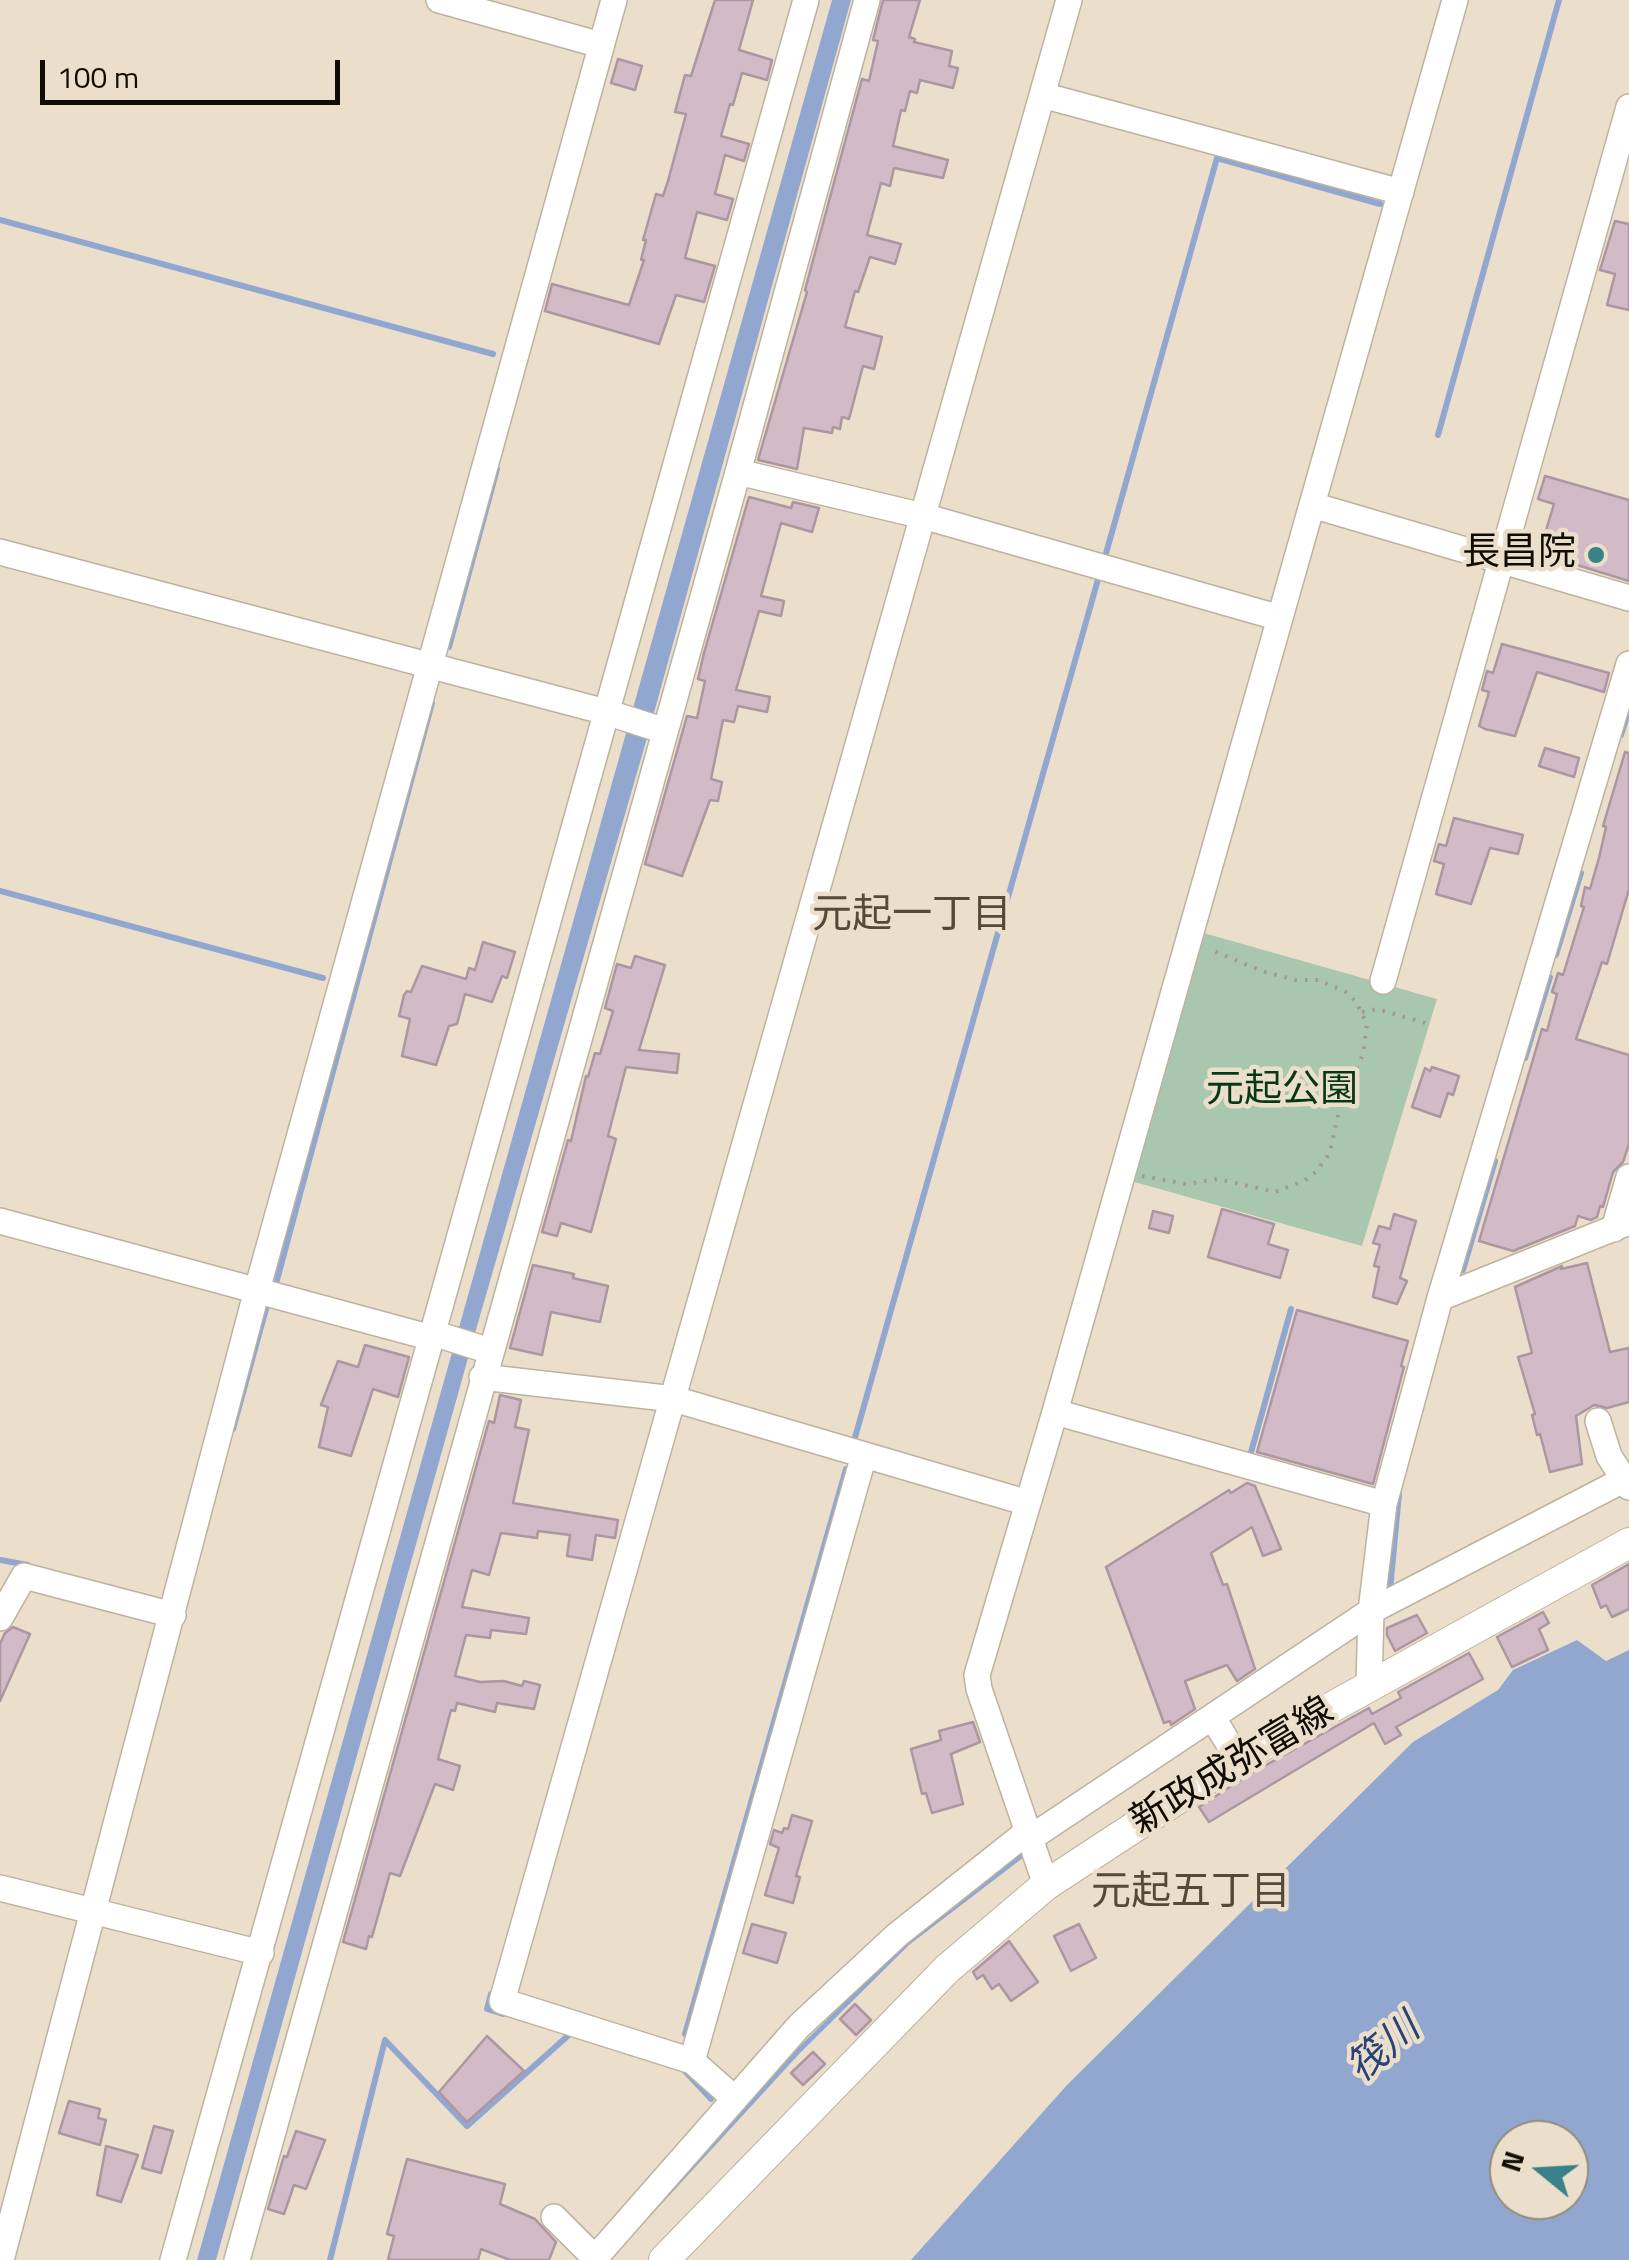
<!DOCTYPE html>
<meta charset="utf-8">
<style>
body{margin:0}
#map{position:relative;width:1629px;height:2260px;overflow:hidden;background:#ebdfcb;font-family:"Titillium Web",sans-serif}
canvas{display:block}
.north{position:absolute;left:1489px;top:2120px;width:100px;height:100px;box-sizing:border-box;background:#ebdfcb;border:2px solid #938b7c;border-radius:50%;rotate:288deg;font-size:28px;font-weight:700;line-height:40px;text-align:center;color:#100d06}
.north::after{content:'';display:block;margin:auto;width:35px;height:45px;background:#3a8287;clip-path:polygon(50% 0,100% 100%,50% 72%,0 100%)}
.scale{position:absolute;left:40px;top:60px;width:300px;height:45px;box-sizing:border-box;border:5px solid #100d06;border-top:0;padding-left:12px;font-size:30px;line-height:35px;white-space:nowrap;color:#100d06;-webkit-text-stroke:8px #ebdfcb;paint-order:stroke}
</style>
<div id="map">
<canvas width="1629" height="2260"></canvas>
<div class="north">N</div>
<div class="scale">100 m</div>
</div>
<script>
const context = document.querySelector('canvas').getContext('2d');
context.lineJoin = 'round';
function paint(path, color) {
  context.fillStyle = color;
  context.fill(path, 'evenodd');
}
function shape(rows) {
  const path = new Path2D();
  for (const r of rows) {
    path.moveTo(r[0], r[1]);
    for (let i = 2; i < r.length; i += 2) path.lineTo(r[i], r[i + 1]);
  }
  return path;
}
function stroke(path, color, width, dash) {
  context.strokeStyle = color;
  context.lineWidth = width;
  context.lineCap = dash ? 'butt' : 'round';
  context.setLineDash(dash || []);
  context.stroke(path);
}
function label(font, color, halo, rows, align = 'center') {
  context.font = font + ' "Titillium Web","Noto Sans JP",sans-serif';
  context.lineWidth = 9;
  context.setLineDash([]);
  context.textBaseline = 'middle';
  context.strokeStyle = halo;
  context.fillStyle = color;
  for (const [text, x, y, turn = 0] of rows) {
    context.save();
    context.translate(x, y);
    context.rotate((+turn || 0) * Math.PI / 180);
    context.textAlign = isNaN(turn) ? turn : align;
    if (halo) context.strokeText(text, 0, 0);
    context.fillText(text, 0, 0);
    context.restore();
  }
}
paint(shape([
 [1200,932,1437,999,1362,1246,1131,1181]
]), '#a9c7ae');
paint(shape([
 [832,0,851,0,647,738,475,1333,216,2260,197,2260],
 [1577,1640,1606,1661,1629,1650,1629,2260,911,2260,1067,2085,1413,1742,1498,1690,1513,1670],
 [1509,2140,1569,2140,1569,2200,1509,2200],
 [1021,1851,1024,1857,909,1945,800,2053,610,2260,606,2256,794,2052,903,1944]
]), '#91a7d0');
stroke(shape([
 [0,220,493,354],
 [1438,435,1559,0],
 [1102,556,1105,557,1217,158,1380,204],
 [449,647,497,469],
 [1621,735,1629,710],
 [0,891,323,978],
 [1556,955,1581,873],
 [1525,1058,1550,977],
 [1463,1270,1495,1161],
 [277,1280,432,703],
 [233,1429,266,1309],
 [854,1441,1099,576],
 [1255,1458,1250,1456,1291,1309],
 [0,1560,28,1565],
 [1390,1590,1399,1494],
 [491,1994,487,2009,503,2014],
 [685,2034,846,1469],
 [682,2068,711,2099],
 [330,2260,385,2040,467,2126,571,2033]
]), '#91a7d0', 6);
const building = shape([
 [715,0,753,0,739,50,772,60,767,80,742,73,733,105,730,104,721,136,749,144,744,161,725,155,715,194,733,199,727,220,697,212,685,258,715,266,704,302,676,295,659,344,545,311,552,284,629,305,644,260,641,260,646,240,643,240,656,194,663,196,668,181,686,114,675,112,685,75,691,76,715,0],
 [883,0,920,0,909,37,915,39,914,42,952,51,949,66,958,68,953,88,920,80,917,93,910,91,905,111,901,110,893,146,948,160,943,178,894,168,890,186,881,183,867,235,901,244,895,264,870,257,858,292,855,291,845,327,882,337,874,369,863,366,849,419,842,417,840,429,833,427,832,433,804,428,797,469,758,460,807,292,805,290,862,79,869,81,878,41,873,40,883,0],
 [618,59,642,66,635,90,611,83,618,59],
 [1615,221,1629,224,1629,310,1607,305,1615,274,1600,270,1615,221],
 [1545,476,1629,500,1629,581,1548,556,1555,533,1546,530,1554,504,1538,499,1545,476],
 [749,497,791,508,793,502,819,508,812,532,781,523,761,596,784,601,781,616,759,611,736,690,770,697,767,712,738,706,734,722,723,720,711,779,722,782,718,801,710,800,682,876,645,864,687,716,697,718,705,681,698,679,704,653,749,497],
 [1502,644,1609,673,1604,692,1537,672,1515,736,1485,729,1479,726,1489,692,1482,690,1487,671,1493,673,1502,644],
 [1545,748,1579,758,1574,777,1539,766,1545,748],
 [1625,752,1629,753,1629,889,1607,964,1602,962,1576,1039,1629,1055,1629,1144,1623,1162,1613,1172,1603,1207,1600,1206,1597,1217,1591,1220,1578,1216,1575,1226,1513,1251,1479,1241,1542,1029,1547,1031,1557,994,1552,992,1558,973,1563,975,1584,907,1581,906,1585,887,1590,889,1599,858,1606,827,1603,826,1625,752],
 [1454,818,1523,835,1518,854,1490,848,1471,904,1436,894,1444,864,1434,861,1439,844,1446,846,1454,818],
 [483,942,515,952,507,978,502,976,492,1002,465,994,457,1024,449,1026,436,1065,402,1056,410,1019,399,1016,404,995,407,991,411,992,422,966,466,979,469,968,475,970,483,942],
 [635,956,665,965,639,1050,679,1054,677,1073,626,1067,608,1136,616,1139,591,1232,561,1223,557,1236,542,1232,568,1140,571,1141,586,1076,588,1077,595,1053,600,1054,613,1011,605,1008,617,964,631,968,635,956],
 [1432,1067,1459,1076,1453,1095,1448,1093,1440,1117,1412,1107,1425,1068,1430,1071,1432,1067],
 [1222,1209,1274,1224,1268,1244,1288,1250,1280,1278,1208,1257,1222,1209],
 [1153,1211,1173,1216,1169,1233,1149,1228,1153,1211],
 [1394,1214,1416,1221,1400,1278,1407,1281,1397,1304,1373,1297,1379,1267,1374,1266,1380,1245,1373,1243,1379,1226,1390,1229,1394,1214],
 [1587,1263,1610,1352,1629,1348,1629,1402,1607,1408,1594,1405,1576,1416,1582,1464,1550,1472,1540,1434,1537,1435,1532,1415,1535,1414,1518,1357,1532,1353,1515,1287,1562,1266,1561,1269,1587,1263],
 [533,1265,574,1274,573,1278,608,1286,600,1322,551,1312,542,1355,510,1348,533,1265],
 [1297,1310,1408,1341,1401,1366,1404,1367,1373,1484,1257,1452,1297,1310],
 [365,1345,409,1357,398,1397,373,1389,351,1456,319,1447,328,1407,321,1405,338,1361,358,1367,365,1345],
 [500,1395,521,1400,515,1427,529,1430,513,1503,618,1520,615,1538,596,1535,592,1560,567,1556,570,1535,538,1531,537,1538,501,1533,489,1575,472,1570,462,1607,529,1618,526,1634,491,1630,490,1638,466,1635,455,1676,480,1682,504,1681,522,1686,524,1681,540,1685,534,1709,497,1703,495,1712,457,1703,455,1711,451,1710,438,1759,460,1766,453,1790,435,1784,400,1876,390,1873,372,1937,369,1936,366,1949,343,1942,489,1421,494,1423,500,1395],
 [1247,1483,1255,1486,1281,1549,1263,1556,1252,1527,1211,1553,1223,1585,1227,1584,1255,1669,1237,1681,1227,1665,1185,1681,1195,1709,1171,1725,1170,1721,1164,1723,1106,1567,1229,1490,1231,1493,1247,1483],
 [1629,1564,1629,1609,1612,1617,1606,1605,1601,1608,1592,1585,1629,1564],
 [1543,1612,1549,1623,1539,1629,1548,1650,1512,1667,1497,1637,1543,1612],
 [1417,1615,1427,1633,1395,1651,1387,1635,1387,1628,1417,1615],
 [13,1627,30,1634,0,1701,0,1644,5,1633,13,1627],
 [1469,1653,1483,1679,1396,1727,1401,1735,1385,1744,1374,1723,1209,1822,1199,1807,1248,1775,1369,1708,1372,1714,1401,1698,1398,1692,1469,1653],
 [973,1722,980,1742,951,1754,963,1804,932,1813,926,1793,922,1794,911,1749,941,1740,939,1731,973,1722],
 [792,1815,812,1821,796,1876,800,1877,793,1903,765,1895,779,1848,770,1844,774,1830,782,1833,784,1828,788,1829,792,1815],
 [752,1924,786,1933,777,1963,743,1953,752,1924],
 [1079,1924,1096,1958,1071,1971,1054,1936,1079,1924],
 [1009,1941,1038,1982,1011,2001,999,1984,992,1989,983,1975,977,1979,973,1972,1009,1941],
 [855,2004,871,2020,856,2035,840,2019,855,2004],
 [487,2036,524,2071,467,2122,439,2092,487,2036],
 [813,2052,825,2064,803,2085,791,2073,813,2052],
 [69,2101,100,2109,98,2118,106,2120,100,2145,59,2133,69,2101],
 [154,2126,173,2131,161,2173,142,2168,154,2126],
 [296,2131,325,2140,306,2189,294,2185,284,2214,268,2209,284,2156,287,2157,296,2131],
 [106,2146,138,2155,121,2202,97,2195,106,2146],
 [407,2159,505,2184,500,2204,535,2219,556,2242,549,2260,510,2260,481,2249,478,2260,388,2260,394,2236,387,2234,407,2159]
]);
paint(building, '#d2bbc6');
stroke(building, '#ac96a1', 2.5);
const minor = shape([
 [439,0,601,45],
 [1042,95,1401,192],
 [738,472,923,516,1280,618],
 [1312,505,1629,598],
 [0,552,606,712,665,731],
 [1383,981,1629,107],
 [0,1221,432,1338],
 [1614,1229,1629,1177],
 [1440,1298,1629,1222],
 [433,1333,490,1351],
 [482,1377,674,1399,1028,1503],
 [1055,1412,1384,1504],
 [1598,1421,1609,1456,1629,1487],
 [0,1618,24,1576,173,1615],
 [1369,1687,1371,1611,1384,1504,1440,1298,1629,664],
 [1213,1718,1238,1759],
 [1029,1839,1371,1611,1629,1477],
 [1046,1885,979,1689,977,1675,1055,1412,1455,0],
 [0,1888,261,1953],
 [692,2061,864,1455],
 [735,2099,692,2061,502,2001,1069,0],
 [554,2217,597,2260],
 [595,2258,799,2026,897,1935,1027,1832],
 [1,2260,257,1290,614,0],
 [173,2260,806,0],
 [237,2260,738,472,867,0]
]);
const major = shape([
 [664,2260,947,1969,1046,1885,1238,1759,1629,1543]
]);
stroke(minor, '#bdb29e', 28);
stroke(major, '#bdb29e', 32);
stroke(shape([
 [1362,1012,1377,1009,1429,1024],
 [1142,1176,1186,1184,1218,1179,1275,1192,1304,1181,1317,1171,1330,1152,1340,1106,1363,1054,1367,1024,1356,1002,1346,992,1318,980,1295,980,1262,971,1209,949]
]), '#a29989', 4, [2.5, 8]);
stroke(minor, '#fff', 25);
stroke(major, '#fff', 30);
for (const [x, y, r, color] of [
 [1596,555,10,"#3a8287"]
]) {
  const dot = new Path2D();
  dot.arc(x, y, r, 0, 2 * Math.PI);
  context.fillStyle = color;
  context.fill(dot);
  stroke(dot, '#ebdfcb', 4);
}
label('38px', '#100d06', '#ebdfcb', [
 ["長昌院",1576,555]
], 'right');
label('38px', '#063716', '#ebdfcb', [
 ["元起公園",1282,1092]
]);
label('38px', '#100d06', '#ebdfcb', [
 ["新政成弥富線",1233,1768,-31]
]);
label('40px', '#534a38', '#ebdfcb', [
 ["元起一丁目",912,917],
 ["元起五丁目",1191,1894]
]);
label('italic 40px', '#294378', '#ebdfcb', [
 ["筏川",1385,2050,-40]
]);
</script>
